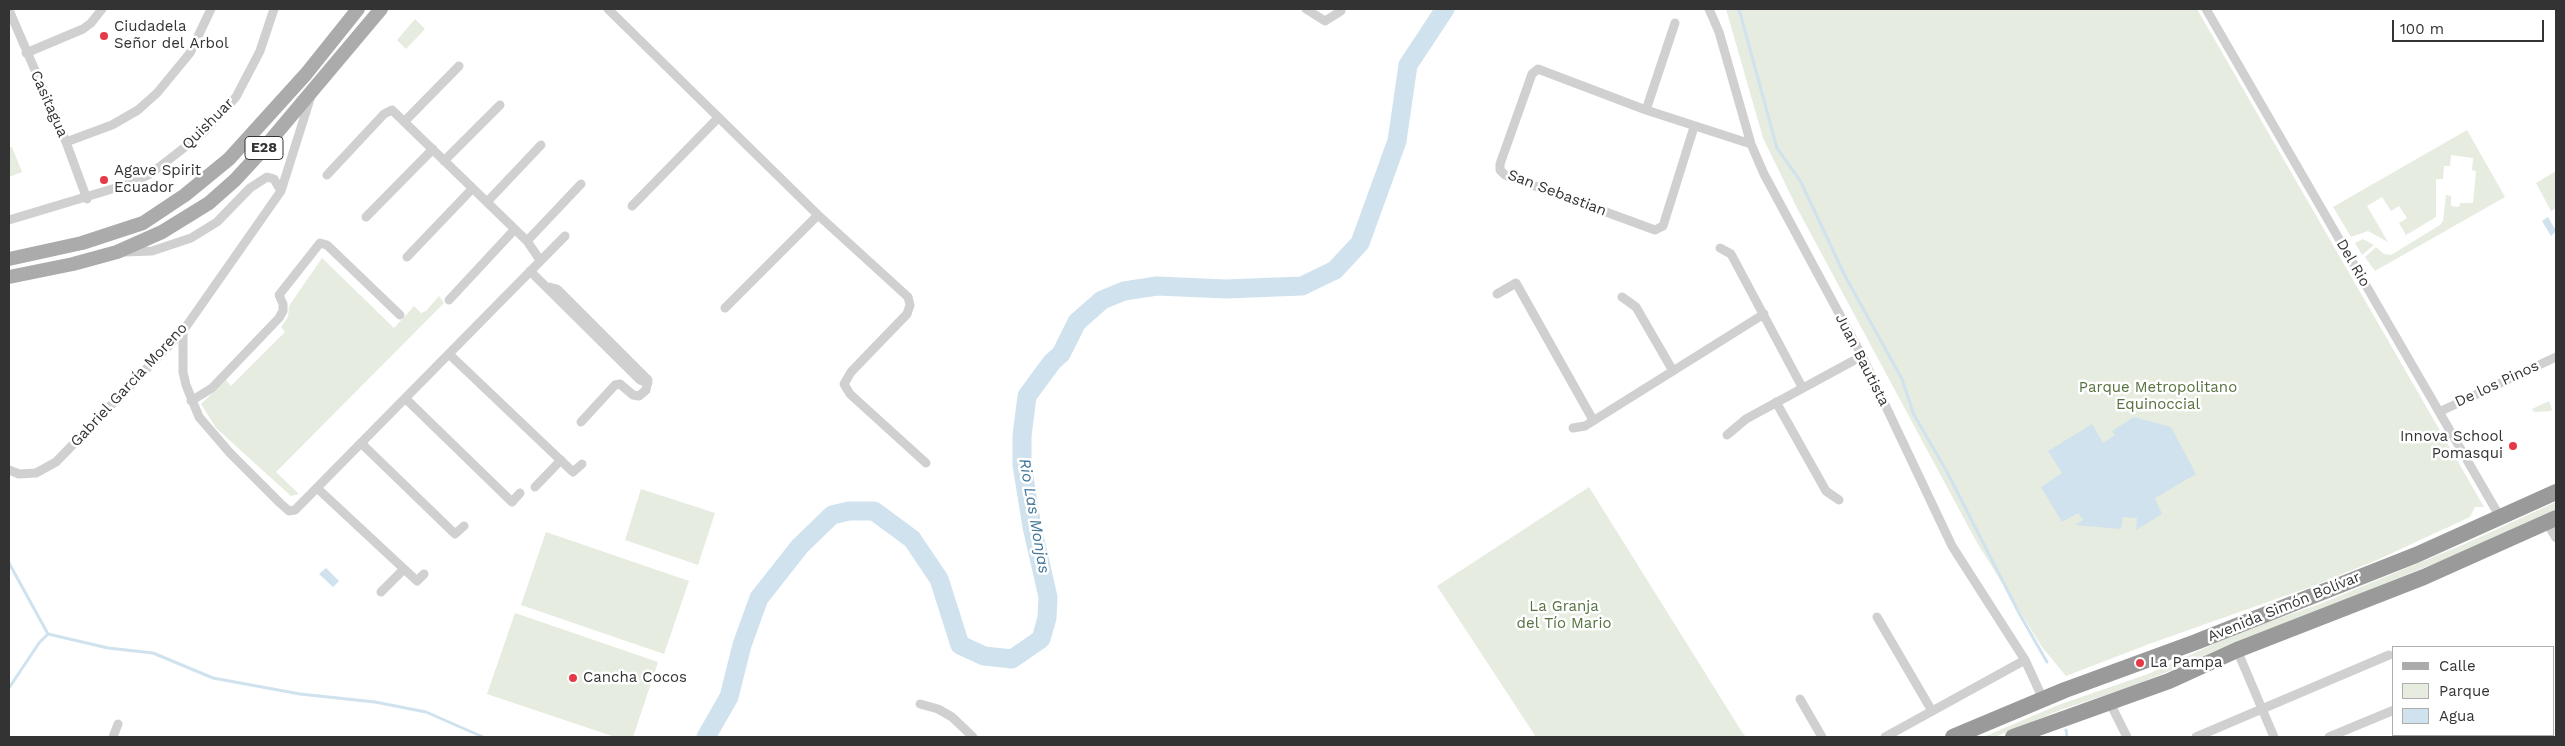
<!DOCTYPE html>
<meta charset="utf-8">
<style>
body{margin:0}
#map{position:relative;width:2565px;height:746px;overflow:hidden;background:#fff;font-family:"Work Sans",sans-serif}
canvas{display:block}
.frame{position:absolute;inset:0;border:10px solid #333;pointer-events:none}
.legend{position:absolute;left:2392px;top:646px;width:162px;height:90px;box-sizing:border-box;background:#fff;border:1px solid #adadad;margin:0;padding:6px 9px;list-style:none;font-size:15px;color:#333}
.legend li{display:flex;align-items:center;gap:10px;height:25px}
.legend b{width:25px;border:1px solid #adadad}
.scale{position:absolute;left:2392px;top:20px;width:152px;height:22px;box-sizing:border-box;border:2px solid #333;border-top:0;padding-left:6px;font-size:15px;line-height:18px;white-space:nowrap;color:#333;-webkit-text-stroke:4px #fff;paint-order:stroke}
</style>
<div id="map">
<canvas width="2565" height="746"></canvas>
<div class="frame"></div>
<ul class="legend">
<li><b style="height:6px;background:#ababab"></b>Calle</li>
<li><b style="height:14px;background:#e6ecdf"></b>Parque</li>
<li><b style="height:14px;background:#cfe2ee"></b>Agua</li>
</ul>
<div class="scale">100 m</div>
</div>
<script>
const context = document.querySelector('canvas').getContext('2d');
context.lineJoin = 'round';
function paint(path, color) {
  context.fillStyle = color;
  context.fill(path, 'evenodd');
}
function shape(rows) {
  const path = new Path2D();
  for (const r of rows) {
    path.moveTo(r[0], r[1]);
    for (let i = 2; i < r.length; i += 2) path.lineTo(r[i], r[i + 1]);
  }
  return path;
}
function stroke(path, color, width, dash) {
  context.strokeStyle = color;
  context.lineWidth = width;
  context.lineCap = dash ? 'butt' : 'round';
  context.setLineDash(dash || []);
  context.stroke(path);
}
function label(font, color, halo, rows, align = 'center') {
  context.font = font + ' "Work Sans",sans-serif';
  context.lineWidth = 5;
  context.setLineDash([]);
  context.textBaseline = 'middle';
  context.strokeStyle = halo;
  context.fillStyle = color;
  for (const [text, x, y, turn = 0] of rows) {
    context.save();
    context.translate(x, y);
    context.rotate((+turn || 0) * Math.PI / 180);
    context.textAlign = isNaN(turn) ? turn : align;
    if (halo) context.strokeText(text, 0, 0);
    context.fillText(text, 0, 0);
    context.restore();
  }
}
paint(shape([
 [1726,9,2197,9,2484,507,2475,507,2470,517,2377,560,2313,586,2149,644,2066,676,2042,647,1976,541,1797,208,1763,138],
 [415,19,425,29,406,49,397,40],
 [2467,130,2505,197,2375,271,2365,257,2376,247,2384,254,2391,255,2440,225,2443,221,2446,195,2451,196,2451,206,2459,207,2460,203,2473,203,2476,171,2472,170,2473,158,2451,155,2450,166,2444,166,2443,179,2436,179,2436,217,2406,235,2399,223,2407,218,2399,206,2391,211,2382,197,2367,206,2388,242,2368,231,2351,237,2333,207],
 [12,147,22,172,9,177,9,148],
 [2556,171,2556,208,2551,211,2536,183],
 [2363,239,2374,245,2362,255,2355,243],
 [322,258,394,328,414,306,421,313,426,311,439,296,444,303,276,472,299,494,291,496,216,428,201,404,226,380,231,386,285,332,281,327,288,317,289,306],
 [2549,401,2552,409,2551,411,2534,412,2532,409],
 [1589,487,1742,732,1746,737,1536,737,1437,586],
 [641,489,715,513,698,565,625,540],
 [2556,502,2556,509,2470,549,2130,687,2063,709,1995,737,1983,737,2061,704,2148,674,2245,630,2320,604,2467,543],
 [546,532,689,581,664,654,521,605],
 [515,613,658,662,633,737,615,737,487,694]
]), '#e6ecdf');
paint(shape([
 [2548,217,2556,231,2551,236,2542,221],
 [2134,417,2171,427,2196,474,2155,498,2162,514,2136,530,2137,518,2123,517,2121,529,2075,525,2083,520,2078,513,2062,522,2041,487,2062,473,2048,451,2092,424,2103,443,2115,435,2112,431],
 [326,568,339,581,333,587,319,574]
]), '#cfe2ee');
stroke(shape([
 [1739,9,1777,148,1801,182,1844,274,1902,379,1914,415,1946,470,2019,613,2047,662],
 [9,563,48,634],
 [9,688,39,643,48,634,108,648,153,653,213,678,300,694,375,702,426,712,483,737],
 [2066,730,2067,737]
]), '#cfe2ee', 3);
stroke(shape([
 [706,737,729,697,742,645,759,598,800,546,832,515,849,511,874,511,912,539,939,579,960,645,984,656,1012,659,1041,639,1047,618,1048,597,1032,527,1022,465,1022,436,1027,396,1052,362,1061,354,1077,322,1102,300,1124,291,1157,286,1226,289,1302,286,1335,270,1360,243,1397,141,1408,65,1445,9]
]), '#cfe2ee', 19);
stroke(shape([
 [608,9,818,215,908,297,910,305,907,314,851,372,844,384,850,394,926,463],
 [1306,9,1325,21,1341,11],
 [1709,9,1719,32,1751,144,1764,174,1862,356,1952,546,2025,660,2043,699],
 [2206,9,2500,517],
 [9,10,66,142,87,199],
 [26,53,83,29,91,23,102,9],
 [1646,110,1675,23],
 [405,121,459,66],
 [1694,127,1663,226,1655,230,1505,175,1500,170,1500,164,1532,74,1538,69,1646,110,1751,144],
 [66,142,112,125,138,110,157,93,190,53,211,9],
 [444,161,500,105],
 [327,175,384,114,392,110,527,241,540,260],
 [487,202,541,145],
 [632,206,718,118],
 [366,217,433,149],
 [9,220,132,183,150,174,171,158,203,133,236,97,260,51,274,9],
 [527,241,581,184],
 [1720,248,1731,254,1802,387],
 [125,252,152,251,191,238,217,222,250,188,267,177,274,179,281,191],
 [407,257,472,189],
 [530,271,640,380,648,383],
 [549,287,557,289,648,380,646,390,639,396,633,395,620,384,615,385,581,422],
 [1497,294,1516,283,1593,420],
 [1622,297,1636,307,1673,371],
 [449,300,515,229],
 [725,308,818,215],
 [183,331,183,372,186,385,199,417,230,453,280,503,289,511,295,510,565,236],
 [449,354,573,472,582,464],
 [406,399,512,502,520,493],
 [191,401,212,388,279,318,283,311,283,304,279,295,320,243,327,245,400,315],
 [1776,402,1826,491,1839,500],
 [2439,412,2556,357],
 [1573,428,1585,426,1764,314],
 [1727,435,1746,419,1862,356],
 [362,444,455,534,464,526],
 [9,470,19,474,36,473,56,462,183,331,281,191,311,96],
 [535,487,561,460],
 [317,488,417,581,424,574],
 [2547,523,2556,538],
 [381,592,404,569],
 [1877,617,1932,711],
 [2237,650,2274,737],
 [1800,699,1822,737],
 [2110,703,2127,737],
 [920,704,938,709,952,717,973,737],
 [113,737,118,724],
 [1885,737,2025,660],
 [2196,737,2389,655],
 [2329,737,2394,710]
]), '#d0d0d0', 9);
stroke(shape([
 [9,259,82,243,143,223,185,195,229,159,306,74,358,9],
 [9,277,73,264,117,252,162,232,209,203,235,180,259,154,381,9]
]), '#ababab', 14);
stroke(shape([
 [1953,737,2065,690,2196,642,2416,555,2556,492],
 [2013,737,2169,681,2237,650,2424,577,2556,518]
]), '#9a9a9a', 16);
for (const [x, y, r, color] of [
 [104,36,5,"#e63946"],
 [104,180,5,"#e63946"],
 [2513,446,5,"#e63946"],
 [2140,663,5,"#e63946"],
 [573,678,5,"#e63946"]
]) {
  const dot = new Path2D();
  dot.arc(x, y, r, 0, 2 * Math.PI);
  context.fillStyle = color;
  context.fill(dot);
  stroke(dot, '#fff', 2);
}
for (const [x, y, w] of [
 [264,148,38]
]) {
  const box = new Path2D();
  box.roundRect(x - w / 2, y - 11.5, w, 23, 4);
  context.fillStyle = '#fff';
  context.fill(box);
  stroke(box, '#333', 1);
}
label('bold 14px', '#333', null, [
 ["E28",264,148]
]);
label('15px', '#333', '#fff', [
 ["Ciudadela",114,27],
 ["Señor del Arbol",114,44],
 ["Agave Spirit",114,171],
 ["Ecuador",114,188],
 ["Innova School",2503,437,"right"],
 ["Pomasqui",2503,454,"right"],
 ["La Pampa",2150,663],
 ["Cancha Cocos",583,678]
], 'left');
label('15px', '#333', '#fff', [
 ["Casitagua",49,104,66],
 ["Quishuar",208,124,-45],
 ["San Sebastian",1557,193,21],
 ["Del Rio",2353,263,60],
 ["Juan Bautista",1862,360,63],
 ["De los Pinos",2497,384,-25],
 ["Gabriel García Moreno",129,385,-47],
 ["Avenida Simón Bolívar",2284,607,-22]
]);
label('15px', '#56703f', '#fff', [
 ["Parque Metropolitano",2158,388],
 ["Equinoccial",2158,405],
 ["La Granja",1564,607],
 ["del Tío Mario",1564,624]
]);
label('italic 16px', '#3f7597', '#fff', [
 ["Rio Las Monjas",1034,516,80]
]);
</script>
